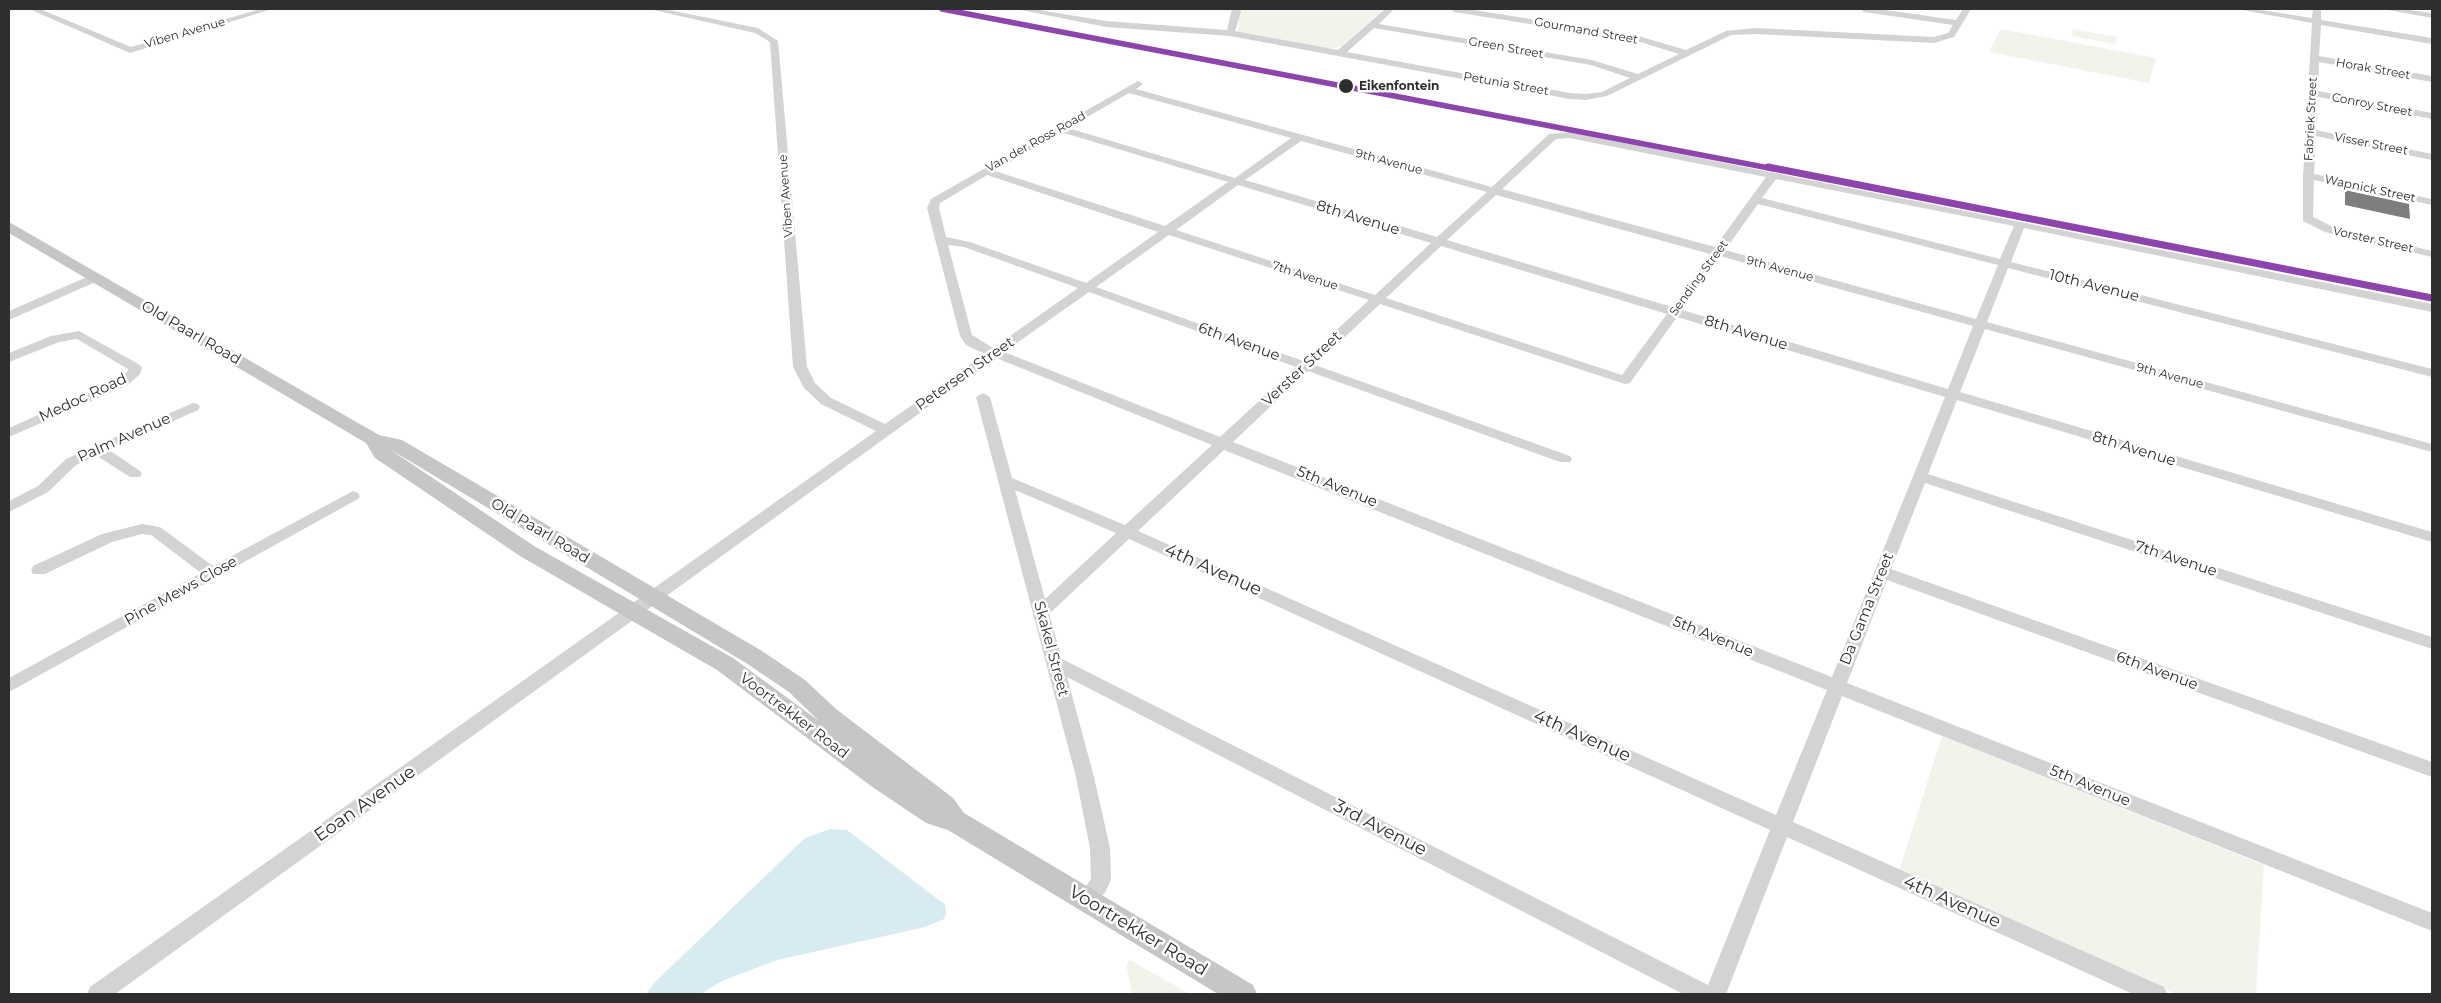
<!DOCTYPE html>
<style>
body{margin:0}
#map{position:relative;width:2441px;height:1003px;overflow:hidden;background:#fff;font-family:Montserrat,sans-serif}
canvas{display:block}
.frame{position:absolute;inset:0;border:10px solid #2e2e2e;pointer-events:none}
</style>
<div id="map">
<canvas width="2441" height="1003"></canvas>
<div class="frame"></div>
</div>
<script>
const context = document.querySelector('canvas').getContext('2d');
context.lineJoin = 'round';
function paint(path, color) {
  context.fillStyle = color;
  context.fill(path, 'evenodd');
}
function shape(rows) {
  const path = new Path2D();
  for (const r of rows) {
    path.moveTo(r[0], r[1]);
    for (let i = 2; i < r.length; i += 2) path.lineTo(r[i], r[i + 1]);
  }
  return path;
}
function stroke(path, color, width, dash) {
  context.strokeStyle = color;
  context.lineWidth = width;
  context.lineCap = dash ? 'butt' : 'round';
  context.setLineDash(dash || []);
  context.stroke(path);
}
function label(font, color, halo, rows, align = 'center') {
  context.font = font + ' Montserrat,sans-serif';
  context.lineWidth = 5;
  context.setLineDash([]);
  context.textBaseline = 'middle';
  context.strokeStyle = halo;
  context.fillStyle = color;
  for (const [text, x, y, turn = 0] of rows) {
    context.save();
    context.translate(x, y);
    context.rotate((+turn || 0) * Math.PI / 180);
    context.textAlign = isNaN(turn) ? turn : align;
    if (halo) context.strokeText(text, 0, 0);
    context.fillText(text, 0, 0);
    context.restore();
  }
}
paint(shape([
 [1240,9,1384,9,1342,46,1329,49,1238,31],
 [2001,29,2156,58,2149,83,1989,52],
 [2073,29,2117,37,2115,44,2071,36],
 [1942,736,2264,865,2256,994,2176,994,1899,871],
 [1130,960,1190,994,1132,994,1126,965]
]), '#f2f4ec');
paint(shape([
 [830,829,847,830,939,900,945,904,946,913,944,919,925,927,777,960,722,981,701,994,646,994,654,983,805,838]
]), '#d8ebf1');
paint(shape([
 [2345,190,2409,204,2410,219,2345,205]
]), '#7e7e7e');
paint(shape([
 [29,9,40,9,131,47,260,9,272,9,130,53,29,9],
 [649,9,664,9,758,28,778,41,807,367,815,383,831,398,885,424,985,354,966,345,960,336,927,208,931,199,1138,81,1143,84,1136,89,1492,187,1549,134,1569,132,2432,304,2432,312,2024,228,2011,262,2432,369,2432,377,2008,268,1987,322,2432,444,2432,452,1985,329,1960,392,2432,532,2432,542,1957,400,1928,474,2432,637,2432,649,1925,483,1891,569,2432,762,2432,777,1887,580,1847,683,2432,913,2432,931,1842,696,1793,822,2164,987,2167,994,2133,994,1787,837,1726,994,1683,994,1067,677,1094,777,1110,848,1111,879,1106,891,1094,906,1087,909,1080,906,1077,900,1091,879,1090,848,1076,777,976,397,983,393,990,397,1012,478,1125,525,1212,445,996,358,115,994,87,994,90,987,876,431,821,404,804,388,793,367,770,42,755,33,649,9],
 [1129,93,1291,138,1235,178,1068,128,1129,93],
 [1061,132,1228,182,1165,226,995,171,1061,132],
 [1569,138,1766,177,1715,247,1502,189,1556,139,1569,138],
 [1301,141,1487,192,1437,237,1245,180,1301,141],
 [987,175,1158,232,1086,283,970,242,946,237,939,208,940,203,987,175],
 [1776,179,2014,226,2000,259,1762,198,1776,179],
 [1238,185,1431,243,1375,295,1176,230,1238,185],
 [1496,195,1710,254,1672,307,1447,240,1496,195],
 [1758,204,1998,265,1976,319,1725,250,1758,204],
 [1169,235,1369,300,1303,361,1096,287,1169,235],
 [948,245,964,247,1078,288,993,348,972,335,948,245],
 [1441,246,1667,314,1622,375,1386,298,1441,246],
 [1720,256,1973,326,1948,389,1682,310,1720,256],
 [1089,292,1296,367,1220,437,1004,352,1089,292],
 [1380,304,1625,384,1630,383,1677,317,1945,397,1832,677,1233,442,1308,371,1560,462,1570,462,1572,459,1570,456,1315,365,1380,304],
 [1224,450,1827,690,1776,815,1138,531,1224,450],
 [1015,490,1116,533,1045,599,1015,490],
 [1129,539,1770,830,1708,985,1062,659,1049,614,1129,539],
 [1016,9,1033,9,1106,21,1227,30,1232,9,1240,9,1241,12,1235,31,1338,50,1385,9,1394,9,1379,24,1592,60,1638,74,1679,54,1637,41,1454,12,1450,9,1468,9,1638,36,1686,50,1726,31,1756,28,1934,37,1948,33,1953,25,1864,12,1860,9,1879,9,1956,20,1963,9,1971,9,1954,37,1934,43,1756,34,1731,35,1607,96,1586,100,1570,99,1230,36,1106,27,1016,9],
 [1374,28,1591,65,1630,78,1602,92,1586,94,1570,93,1347,52,1374,28],
 [2237,9,2255,9,2312,18,2313,9,2321,9,2321,20,2432,38,2432,44,2321,25,2319,56,2432,76,2432,82,2319,62,2318,91,2432,113,2432,119,2318,97,2316,130,2432,154,2432,160,2316,136,2314,174,2432,199,2432,205,2314,180,2313,217,2333,227,2432,251,2432,257,2325,232,2303,221,2303,176,2312,23,2237,9],
 [2383,9,2402,9,2432,13,2432,18,2383,9],
 [96,273,102,277,100,280,9,320,9,311,96,273],
 [79,331,140,365,142,368,140,374,128,385,9,437,9,428,118,379,127,372,128,369,77,339,59,342,9,362,9,353,51,336,79,331],
 [193,403,198,404,200,407,198,410,109,450,140,471,142,474,140,477,130,477,97,456,76,465,48,492,9,512,9,501,38,486,66,459,193,403],
 [353,491,358,493,360,496,358,499,9,692,9,678,201,573,151,535,142,534,112,542,45,574,33,574,31,570,33,566,102,534,142,524,160,527,213,566,353,491]
]), '#d3d3d3');
paint(shape([
 [9,222,379,435,402,440,762,651,805,680,836,709,953,798,964,813,1253,985,1257,994,1218,994,948,830,926,823,871,786,717,670,520,556,375,458,366,443,9,233,9,222],
 [388,448,746,663,789,692,819,721,733,658,534,546,388,448]
]), '#c6c6c6');
stroke(shape([
 [942,9,1774,169]
]), '#8e44ad', 5.5);
stroke(shape([
 [1768,167,2432,298]
]), '#8e44ad', 7);
for (const [x, y, r, color] of [
 [1346,86,8,"#2e2e2e"]
]) {
  const dot = new Path2D();
  dot.arc(x, y, r, 0, 2 * Math.PI);
  context.fillStyle = color;
  context.fill(dot);
  stroke(dot, '#fff', 2);
}
label('12px', '#2e2e2e', '#fff', [
 ["Gourmand Street",1586,31,10],
 ["Viben Avenue",185,33,-16],
 ["Green Street",1506,48,10],
 ["Horak Street",2373,69,10],
 ["Petunia Street",1506,84,10],
 ["Conroy Street",2372,105,11],
 ["Fabriek Street",2311,119,-87],
 ["Van der Ross Road",1036,142,-29],
 ["Visser Street",2371,144,11],
 ["9th Avenue",1389,162,15],
 ["Wapnick Street",2370,189,12],
 ["Viben Avenue",786,196,-94],
 ["Vorster Street",2373,240,13],
 ["9th Avenue",1780,269,15],
 ["7th Avenue",1305,276,18],
 ["Sending Street",1699,278,-54],
 ["9th Avenue",2170,376,15]
]);
label('bold 12px', '#2e2e2e', '#fff', [
 ["Eikenfontein",1359,86]
], 'left');
label('15px', '#2e2e2e', '#fff', [
 ["8th Avenue",1358,218,17],
 ["10th Avenue",2094,286,14],
 ["Old Paarl Road",191,333,30],
 ["8th Avenue",1746,333,17],
 ["6th Avenue",1239,342,20],
 ["Verster Street",1302,369,-43],
 ["Petersen Street",965,374,-35],
 ["Medoc Road",83,398,-25],
 ["Palm Avenue",124,438,-24],
 ["8th Avenue",2134,449,17],
 ["5th Avenue",1337,487,22],
 ["Old Paarl Road",540,531,31],
 ["7th Avenue",2176,559,18],
 ["Pine Mews Close",181,591,-29],
 ["Da Gama Street",1867,609,-68],
 ["5th Avenue",1713,637,22],
 ["Skakel Street",1051,649,75],
 ["6th Avenue",2157,671,20],
 ["Voortrekker Road",794,716,37],
 ["5th Avenue",2090,786,22]
]);
label('18px', '#2e2e2e', '#fff', [
 ["4th Avenue",1213,570,24],
 ["4th Avenue",1582,736,24],
 ["Eoan Avenue",365,804,-35],
 ["3rd Avenue",1380,828,27],
 ["4th Avenue",1952,902,24],
 ["Voortrekker Road",1138,931,31]
]);
</script>
